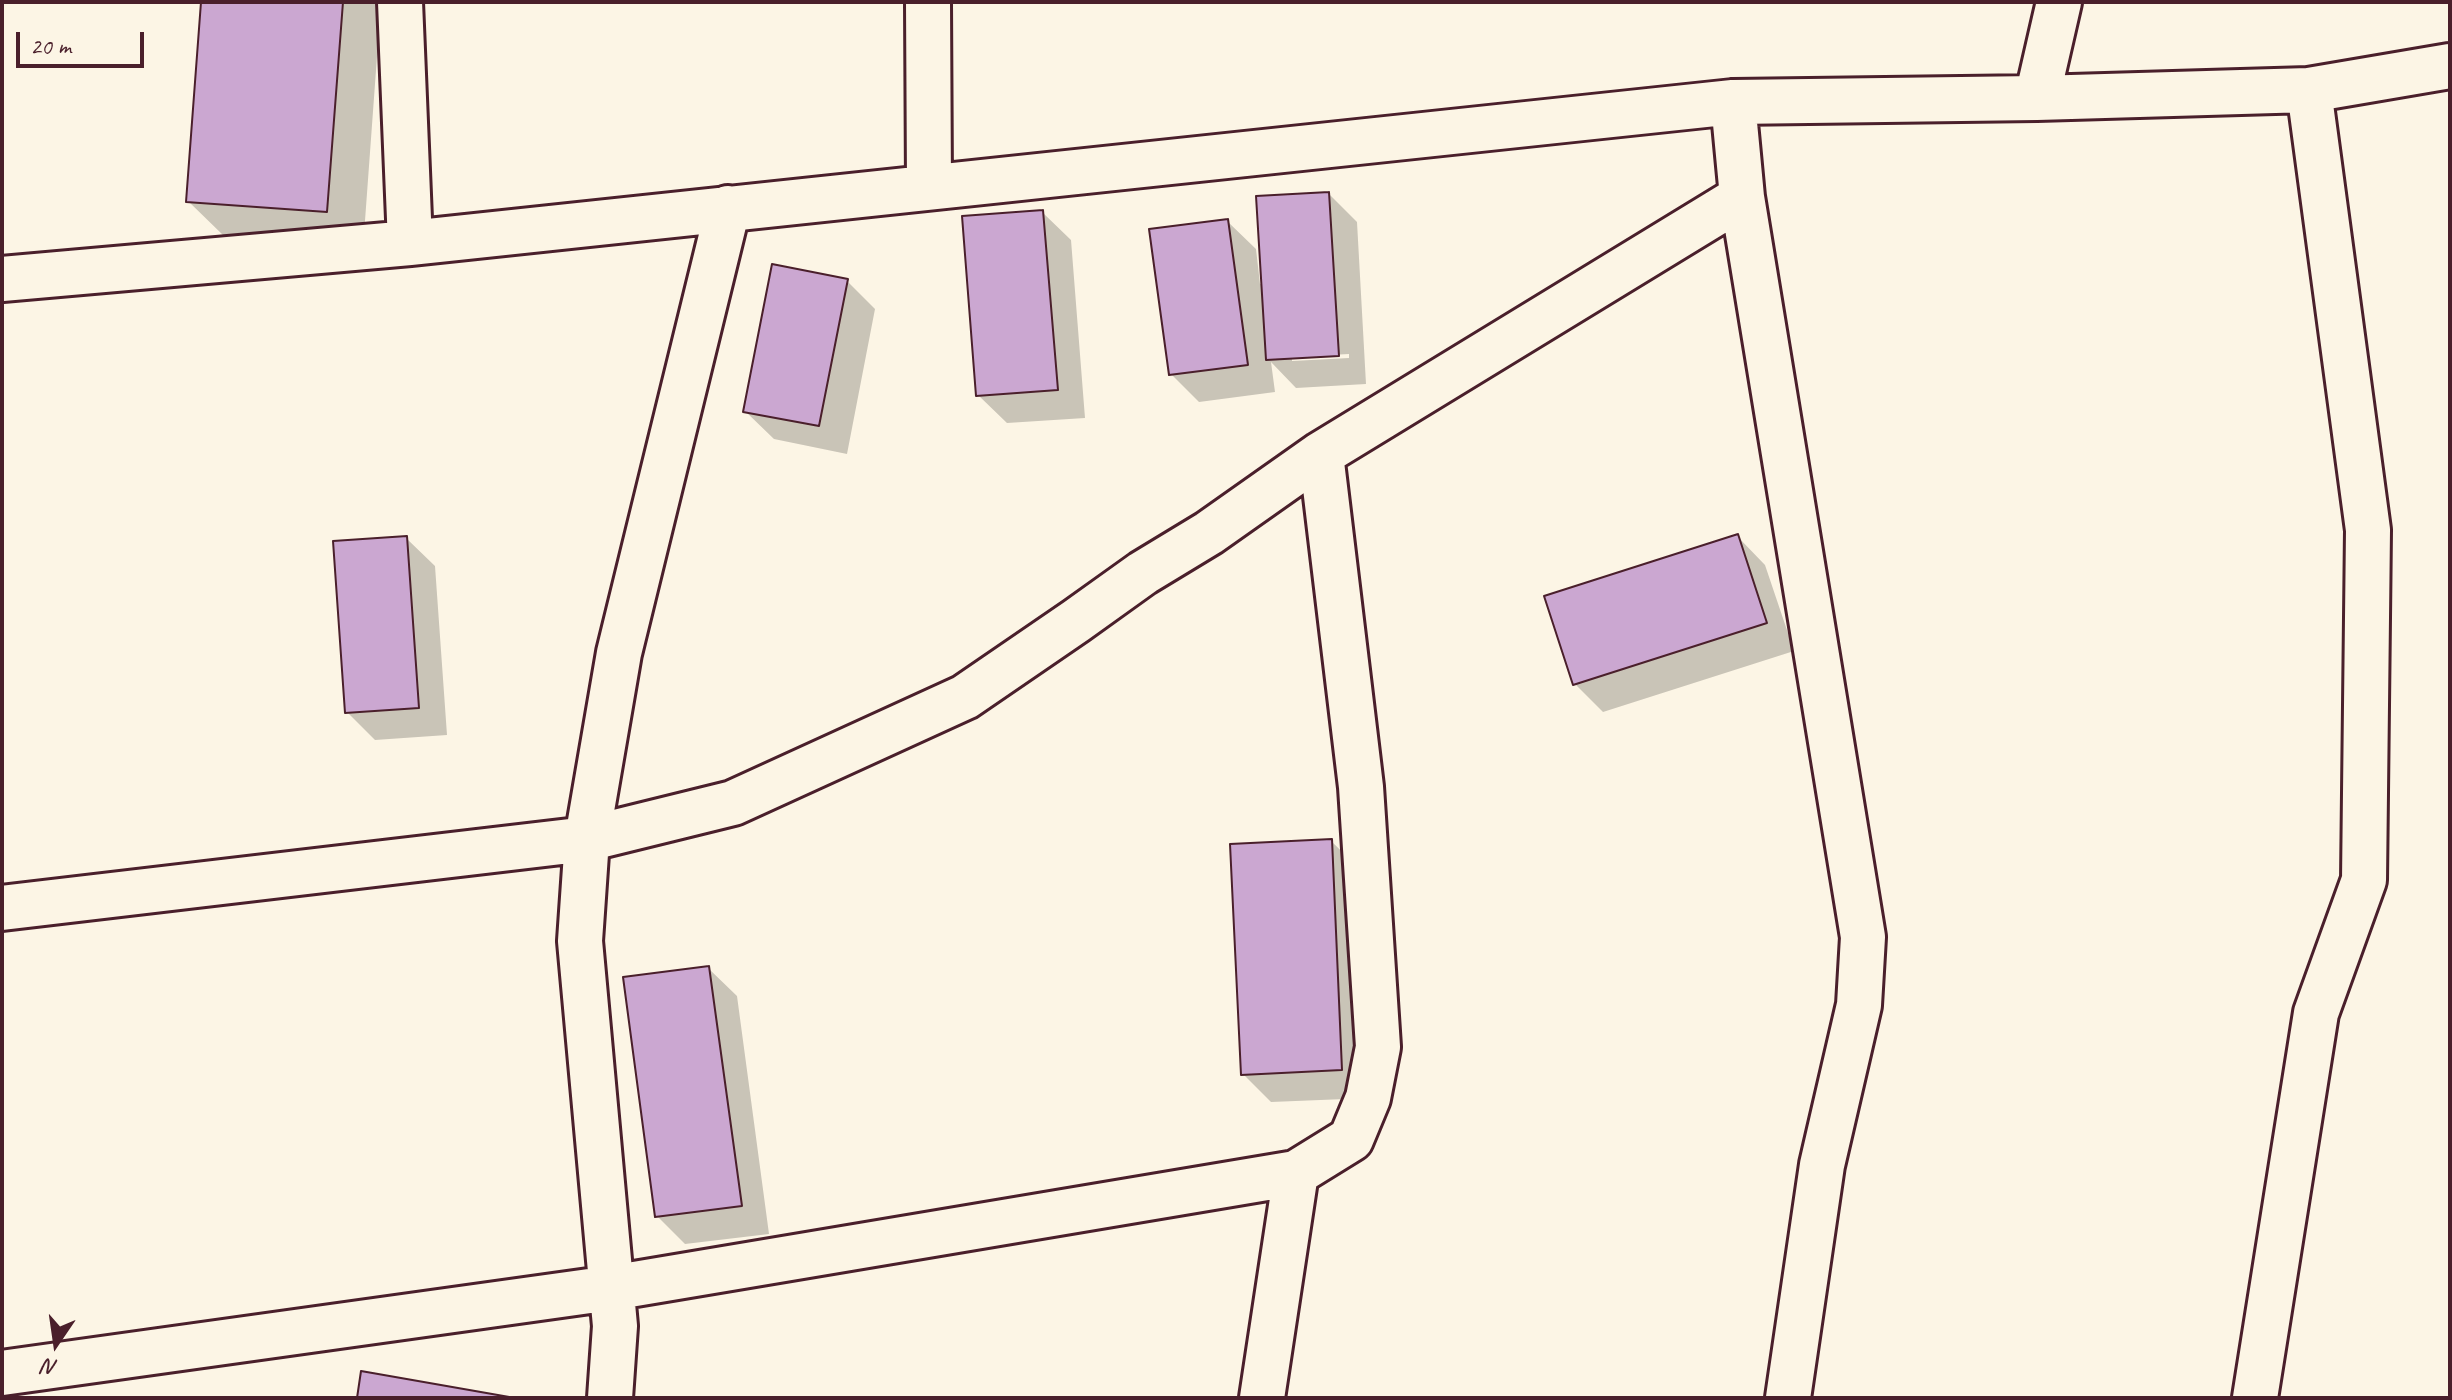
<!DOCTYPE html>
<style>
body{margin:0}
#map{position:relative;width:2452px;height:1400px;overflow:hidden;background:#fcf5e5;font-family:Caveat,sans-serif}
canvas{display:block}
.frame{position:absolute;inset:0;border:4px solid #4a1f2b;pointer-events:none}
.north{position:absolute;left:16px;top:1304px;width:80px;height:80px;-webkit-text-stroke:6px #fcf5e5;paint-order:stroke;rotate:193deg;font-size:22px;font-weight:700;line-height:32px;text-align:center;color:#4a1f2b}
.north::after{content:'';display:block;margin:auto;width:28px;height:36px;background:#4a1f2b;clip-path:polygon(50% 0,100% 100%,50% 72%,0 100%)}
.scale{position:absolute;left:16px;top:32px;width:128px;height:36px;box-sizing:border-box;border:4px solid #4a1f2b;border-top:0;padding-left:10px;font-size:24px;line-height:28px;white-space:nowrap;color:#4a1f2b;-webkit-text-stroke:6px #fcf5e5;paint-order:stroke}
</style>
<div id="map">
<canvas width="2452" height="1400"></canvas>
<div class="frame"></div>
<div class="north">N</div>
<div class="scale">20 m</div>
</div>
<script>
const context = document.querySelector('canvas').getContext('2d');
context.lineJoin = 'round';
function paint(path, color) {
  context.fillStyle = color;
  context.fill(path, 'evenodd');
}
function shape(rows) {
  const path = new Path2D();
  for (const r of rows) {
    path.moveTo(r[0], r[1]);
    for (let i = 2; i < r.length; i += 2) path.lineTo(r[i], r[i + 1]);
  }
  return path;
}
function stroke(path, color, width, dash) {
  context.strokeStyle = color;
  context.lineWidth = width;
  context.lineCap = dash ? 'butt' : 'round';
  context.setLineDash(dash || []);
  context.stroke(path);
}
paint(shape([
 [203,2,381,2,363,248,225,237,188,201],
 [1329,194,1357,222,1366,384,1296,388,1271,362,1275,392,1199,402,1171,374,1227,221,1256,249,1260,284,1264,284],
 [1349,354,1349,358,1292,361,1292,357],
 [1042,212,1071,240,1085,418,1007,423,978,395],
 [847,281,875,309,847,454,774,439,745,411],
 [1737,536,1765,565,1794,651,1603,712,1575,684],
 [406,538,435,566,447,735,375,740,347,712],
 [1331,841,1360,869,1370,1098,1271,1102,1243,1074],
 [708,968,737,996,769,1234,685,1244,657,1216]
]), '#0003');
const building = shape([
 [201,2,343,2,327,212,186,202,201,2],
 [1329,192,1339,356,1266,360,1256,196,1329,192],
 [1043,210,1058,390,976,396,962,216,1043,210],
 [1228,219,1248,365,1169,375,1149,229,1228,219],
 [772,264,848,279,819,426,743,412,772,264],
 [1738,534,1767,623,1573,685,1544,596,1738,534],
 [407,536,419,708,345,713,333,541,407,536],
 [1332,839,1342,1070,1241,1075,1230,844,1332,839],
 [709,966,742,1206,655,1217,623,977,709,966],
 [361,1371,515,1398,357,1398,361,1371]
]);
paint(building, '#cba7d1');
stroke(building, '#4a1f2b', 2);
const minor = shape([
 [400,2,410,243],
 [928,2,929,186],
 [2037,98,2059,2],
 [1733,102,1742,197,1863,937,1859,1005,1822,1165,1788,1398],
 [2,279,410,243,1733,102,2037,98,2309,90,2450,66],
 [2,908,587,839,733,803,965,697,1076,621,1143,573,1209,533,1321,454,1742,197],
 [2,1373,611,1288,1296,1173,1351,1139,1368,1098,1378,1047,1361,787,1321,454],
 [610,1398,615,1326,580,941,587,839,619,653,728,208],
 [1262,1398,1296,1173],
 [2255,1398,2316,1013,2364,880,2368,530,2309,90]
]);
stroke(minor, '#4a1f2b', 50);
stroke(minor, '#fcf5e5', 44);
</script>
